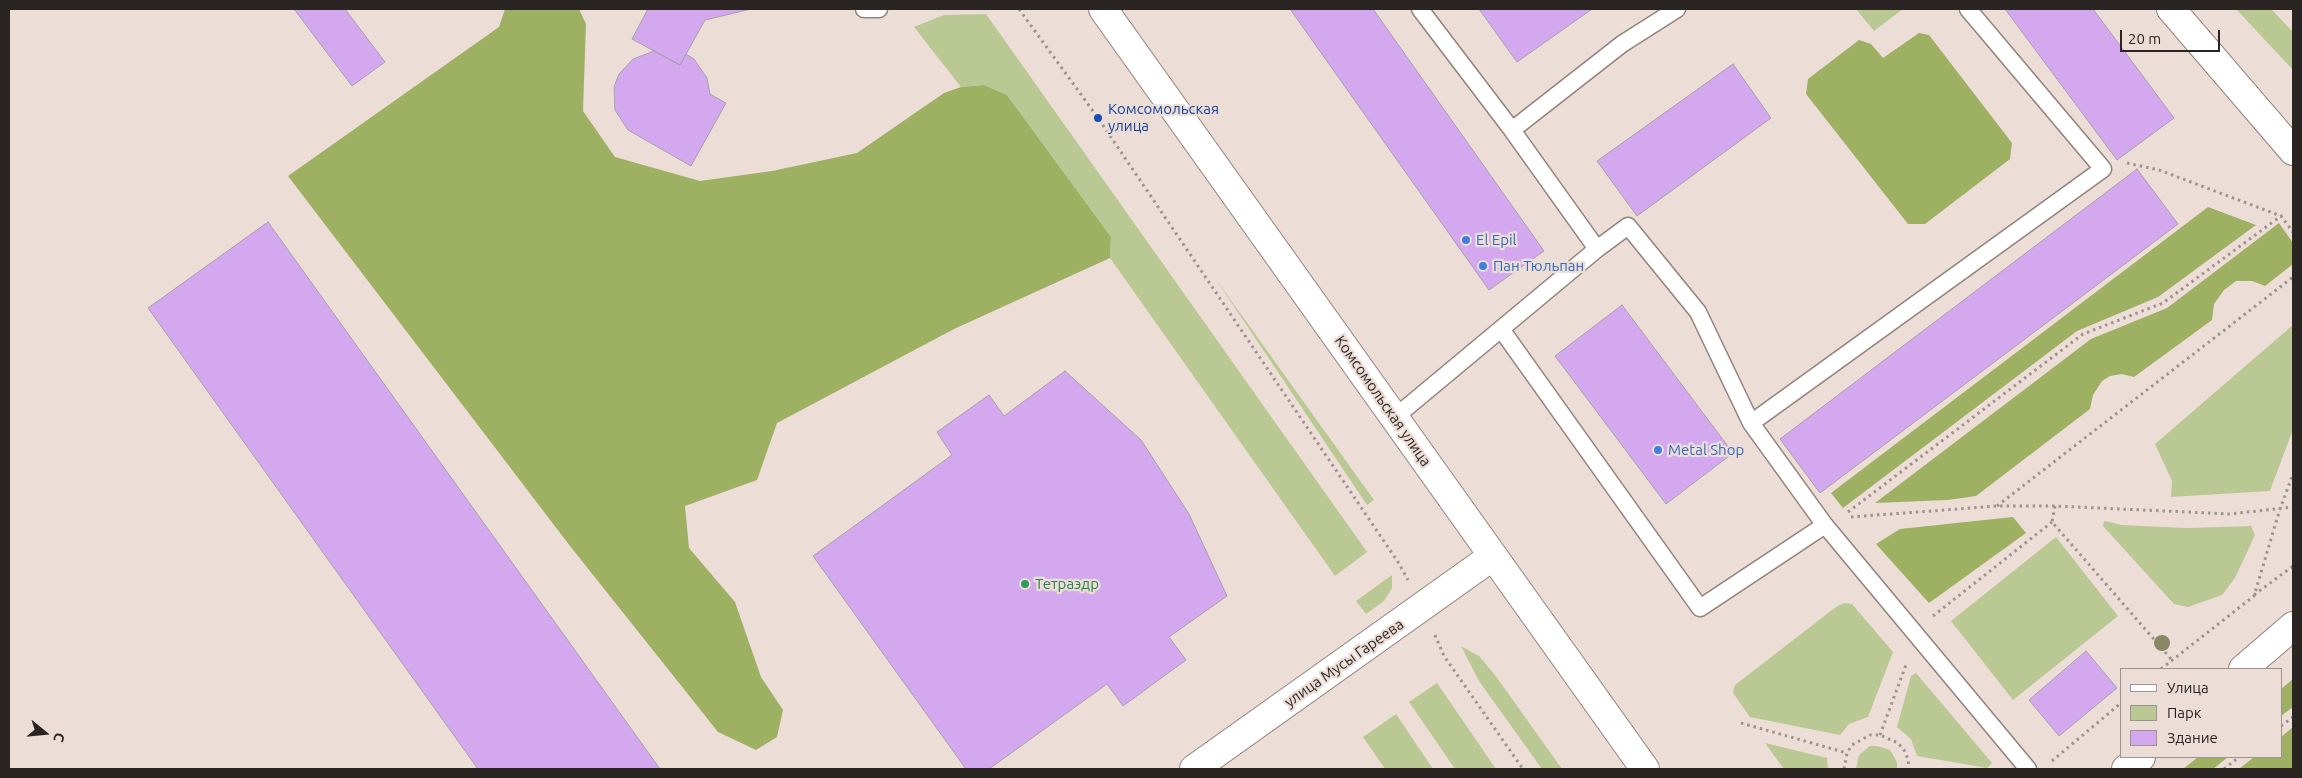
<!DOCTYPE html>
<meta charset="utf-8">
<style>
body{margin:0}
#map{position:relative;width:2302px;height:778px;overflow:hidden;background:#ecddd7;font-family:Ubuntu,sans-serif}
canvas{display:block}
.frame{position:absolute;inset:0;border:10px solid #2a2523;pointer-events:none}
.legend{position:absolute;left:2120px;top:668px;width:162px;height:90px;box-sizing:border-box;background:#ecddd7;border:1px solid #9e938f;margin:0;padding:6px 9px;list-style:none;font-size:15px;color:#2a2523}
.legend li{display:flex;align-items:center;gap:10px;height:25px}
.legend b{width:25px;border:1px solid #9e938f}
.north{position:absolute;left:20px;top:708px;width:50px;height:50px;-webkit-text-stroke:4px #ecddd7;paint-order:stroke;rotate:107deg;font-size:14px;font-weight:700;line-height:20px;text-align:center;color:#2a2523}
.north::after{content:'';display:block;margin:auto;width:18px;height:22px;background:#2a2523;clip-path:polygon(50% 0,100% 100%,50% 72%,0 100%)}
.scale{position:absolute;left:2120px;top:30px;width:100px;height:22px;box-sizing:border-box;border:2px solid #2a2523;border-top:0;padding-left:6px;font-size:15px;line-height:18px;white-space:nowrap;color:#2a2523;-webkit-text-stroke:4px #ecddd7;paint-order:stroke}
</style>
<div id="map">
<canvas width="2302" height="778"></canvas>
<div class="frame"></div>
<ul class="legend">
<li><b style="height:6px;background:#fff"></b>Улица</li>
<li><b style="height:14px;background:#bac993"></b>Парк</li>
<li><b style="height:14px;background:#d4a8ee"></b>Здание</li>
</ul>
<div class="north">С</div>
<div class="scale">20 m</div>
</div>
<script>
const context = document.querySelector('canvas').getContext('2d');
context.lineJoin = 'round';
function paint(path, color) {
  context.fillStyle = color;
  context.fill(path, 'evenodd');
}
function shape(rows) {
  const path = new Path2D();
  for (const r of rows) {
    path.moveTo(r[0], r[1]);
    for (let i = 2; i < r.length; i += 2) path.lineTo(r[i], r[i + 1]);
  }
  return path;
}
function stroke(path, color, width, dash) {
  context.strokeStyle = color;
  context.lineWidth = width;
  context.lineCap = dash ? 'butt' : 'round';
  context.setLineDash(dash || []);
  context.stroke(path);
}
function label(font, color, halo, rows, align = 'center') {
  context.font = font + ' Ubuntu,sans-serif';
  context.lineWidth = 4.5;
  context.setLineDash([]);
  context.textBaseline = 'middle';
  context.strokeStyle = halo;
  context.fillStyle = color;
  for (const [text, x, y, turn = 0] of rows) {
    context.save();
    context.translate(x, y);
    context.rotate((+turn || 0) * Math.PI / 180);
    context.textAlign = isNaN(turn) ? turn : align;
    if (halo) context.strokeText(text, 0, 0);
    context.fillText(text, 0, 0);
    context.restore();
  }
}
paint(shape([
 [1856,9,1903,9,1874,31],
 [2236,9,2271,9,2293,32,2293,70],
 [986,14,1367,552,1335,576,1110,258,1111,237,1007,95,984,85,961,87,914,27,944,15],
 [1215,278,1374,500,1367,505],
 [2293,325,2293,429,2270,491,2171,497,2172,481,2155,444],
 [2104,521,2122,525,2187,528,2251,526,2255,535,2235,578,2222,595,2188,607,2174,604,2103,526],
 [2056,537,2118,616,2013,700,1951,621],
 [1392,575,1392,588,1384,601,1366,614,1356,601],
 [1844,603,1852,604,1893,652,1868,717,1849,724,1840,735,1750,717,1733,693,1735,685,1836,607],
 [1461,646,1479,656,1495,675,1562,769,1542,769,1479,681],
 [1916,673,1992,763,1987,768,1917,756,1911,739,1897,727,1911,676],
 [1437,683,1496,769,1455,769,1409,702],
 [1396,714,1433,769,1385,769,1363,737],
 [1765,743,1827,758,1828,769,1784,769],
 [1870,746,1877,746,1890,750,1897,762,1897,769,1856,769,1859,755]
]), '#bac993');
paint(shape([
 [505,9,579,9,586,24,583,111,615,157,700,181,772,171,857,153,944,93,961,87,984,85,1007,95,1111,237,1110,258,954,329,777,423,757,480,685,506,689,548,735,602,761,677,783,710,777,737,756,750,718,732,570,546,288,176,499,27],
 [1919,33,1929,35,2012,143,2010,159,1925,224,1908,224,1806,94,1808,79,1859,40,1871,44,1883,58],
 [2208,207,2256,225,2158,297,2077,331,1843,508,1831,493],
 [2279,223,2293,243,2293,264,2265,286,2252,281,2236,281,2224,290,2214,304,2212,320,2134,377,2122,374,2110,376,2102,381,2093,395,2090,409,1976,496,1948,500,1875,503,2091,339,2167,308],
 [2013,517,2026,533,1929,603,1876,544,1900,529],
 [2293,679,2293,707,2281,716,2281,689],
 [2293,727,2293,769,2239,769,2254,757,2281,757,2281,737],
 [2198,757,2228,757,2213,769,2183,769]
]), '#9eb163');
const building = shape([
 [294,9,345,9,385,62,352,86,294,9],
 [648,9,751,9,705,20,680,65,632,39,648,9],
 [1290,9,1373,9,1544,251,1489,290,1290,9],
 [1479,9,1592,9,1517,62,1479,9],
 [2005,9,2093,9,2174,118,2117,160,2005,9],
 [654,51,680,65,686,54,694,59,707,78,710,94,726,103,691,166,628,130,615,110,614,87,619,74,633,59,654,51],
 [1733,64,1771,118,1637,216,1597,161,1733,64],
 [2137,169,2178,224,1820,493,1780,439,2137,169],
 [268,222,660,769,478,769,148,308,268,222],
 [1622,305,1733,453,1666,504,1555,356,1622,305],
 [1065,371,1141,440,1189,514,1227,596,1169,637,1186,660,1123,706,1107,684,989,769,966,769,813,556,952,455,937,432,989,395,1004,416,1065,371],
 [2086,651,2117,688,2059,736,2029,700,2086,651]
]);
paint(building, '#d4a8ee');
stroke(building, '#a7a0ac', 1);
const service = shape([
 [864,9,879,9],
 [1420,9,1512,130,1597,249],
 [1512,130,1622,44,1677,9],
 [1501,329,1700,608,1825,525],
 [1394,418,1597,249,1628,226,1698,312,1751,423,1824,524,2028,769],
 [1751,423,2103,169,1968,9]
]);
const minor = shape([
 [2171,9,2293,151],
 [2243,669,2293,626],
 [1194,769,1493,556],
 [2126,769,2141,757]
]);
const secondary = shape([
 [1103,9,1645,769]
]);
stroke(service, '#91827d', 19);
stroke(minor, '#91827d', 30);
stroke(secondary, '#91827d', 30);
stroke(shape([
 [1019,9,1098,118,1398,562,1408,580],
 [2127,163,2159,170,2281,216,2293,232],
 [1997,506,2293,277],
 [2055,506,2052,522,2172,660],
 [1848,512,2083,334,2163,303,2281,216],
 [1851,517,1997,506,2055,506,2230,514,2293,507],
 [2254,595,2293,566],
 [1933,616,2052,522],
 [1435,635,1444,656,1523,769],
 [2161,669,2254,596,2280,509,2293,474],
 [1741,723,1847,753],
 [2281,726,2293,717],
 [1880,735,1907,662],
 [2052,761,2121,703],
 [1844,769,1847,753,1852,745,1870,735,1880,735,1898,743,1904,750,1908,759,1909,769],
 [2224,769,2239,757]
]), '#9e938e', 3, [2.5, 4]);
stroke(service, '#fff', 16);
stroke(minor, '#fff', 28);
stroke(secondary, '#fff', 28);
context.fillStyle = '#888864';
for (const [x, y] of [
 [2162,643]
]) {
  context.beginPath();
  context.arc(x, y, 8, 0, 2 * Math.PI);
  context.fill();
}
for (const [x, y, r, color] of [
 [1098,118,5,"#1a4fb4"],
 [1466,240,5,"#3f7fe0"],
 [1483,266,5,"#3f7fe0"],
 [1658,450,5,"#3f7fe0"],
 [1025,584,5,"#2e9e5b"]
]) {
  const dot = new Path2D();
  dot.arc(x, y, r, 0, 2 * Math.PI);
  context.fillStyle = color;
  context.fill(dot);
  stroke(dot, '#ecddd7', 2);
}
label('15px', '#164399', '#ecddd7', [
 ["Комсомольская",1108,109],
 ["улица",1108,126]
], 'left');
label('15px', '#366cbe', '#ecddd7', [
 ["El Epil",1476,240],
 ["Пан Тюльпан",1493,266],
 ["Metal Shop",1668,450]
], 'left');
label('15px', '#2a2523', '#ecddd7', [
 ["Комсомольская улица",1383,401,55],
 ["улица Мусы Гареева",1344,663,-35]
]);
label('15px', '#27864d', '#ecddd7', [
 ["Тетраэдр",1035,584]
], 'left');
</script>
